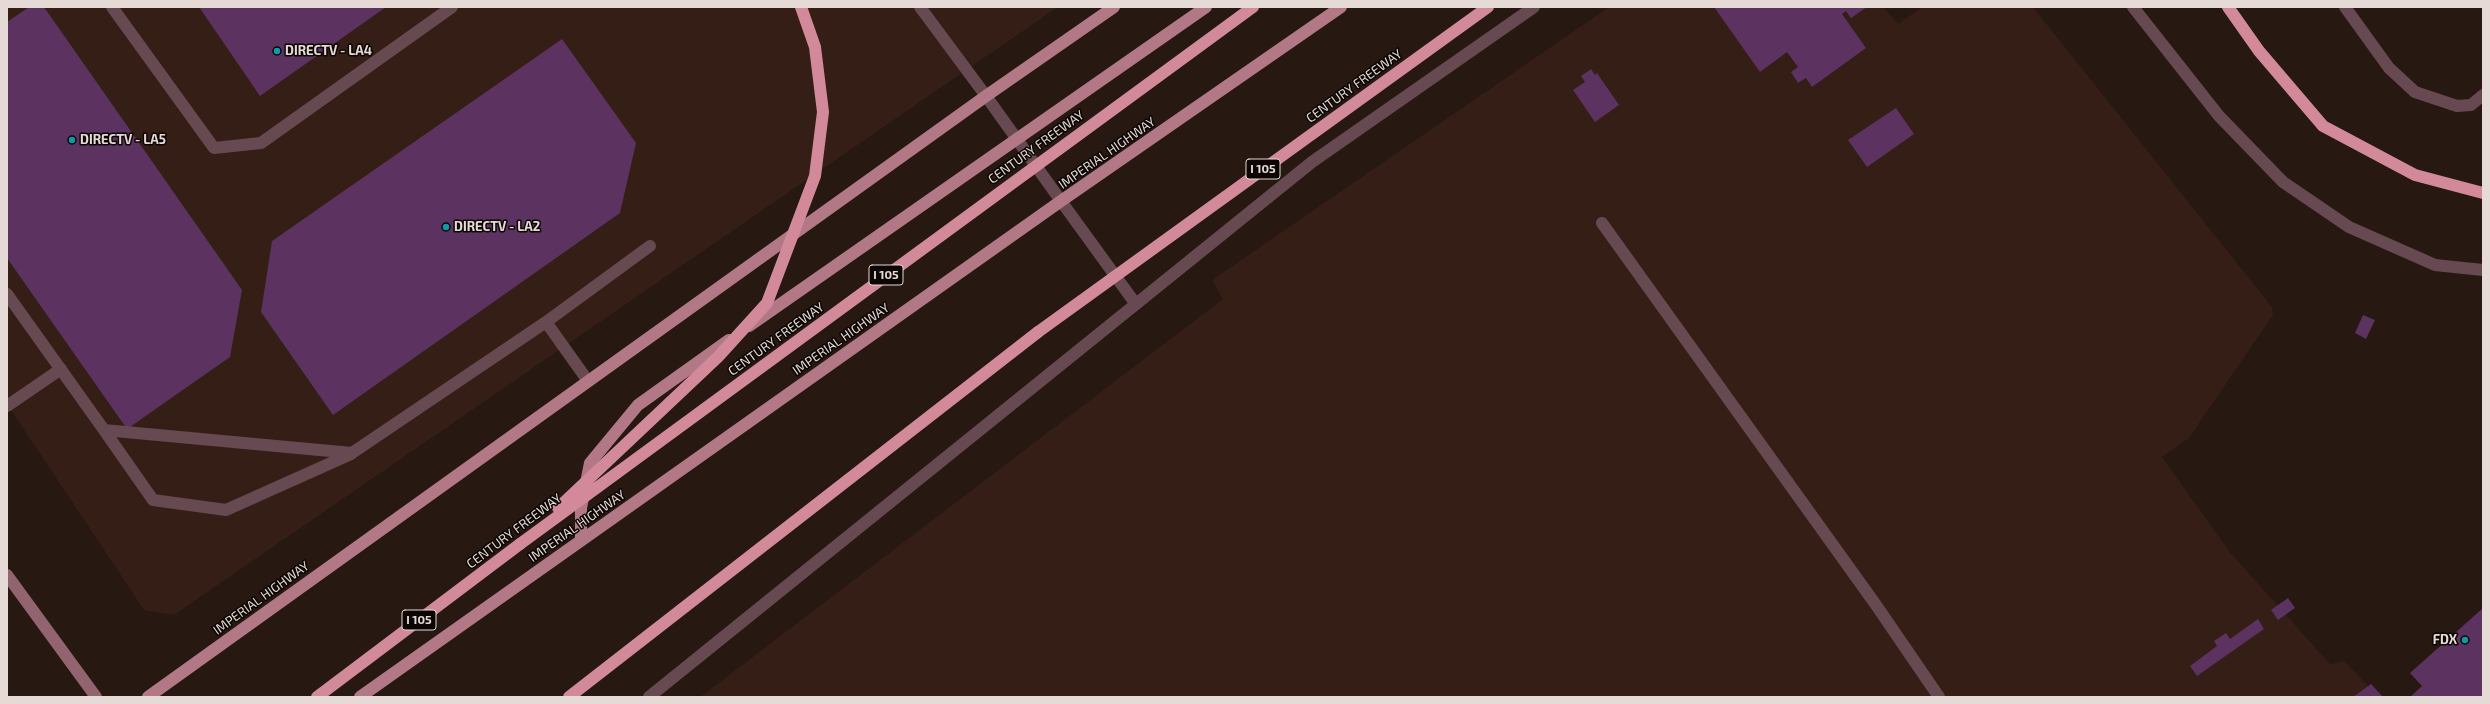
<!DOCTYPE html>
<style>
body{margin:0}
#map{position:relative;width:2490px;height:704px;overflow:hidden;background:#271811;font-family:"Exo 2",sans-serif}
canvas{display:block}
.frame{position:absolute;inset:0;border:8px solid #e5dad5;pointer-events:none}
</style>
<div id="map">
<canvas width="2490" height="704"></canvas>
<div class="frame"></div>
</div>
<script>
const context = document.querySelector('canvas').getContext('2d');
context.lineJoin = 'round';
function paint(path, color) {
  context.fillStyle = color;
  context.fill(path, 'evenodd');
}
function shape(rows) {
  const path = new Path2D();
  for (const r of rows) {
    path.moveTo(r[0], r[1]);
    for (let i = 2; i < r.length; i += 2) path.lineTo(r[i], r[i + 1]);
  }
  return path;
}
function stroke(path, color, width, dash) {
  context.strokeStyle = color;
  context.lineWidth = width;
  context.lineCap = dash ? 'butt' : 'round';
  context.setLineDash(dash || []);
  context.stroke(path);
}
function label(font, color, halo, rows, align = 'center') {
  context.font = font + ' "Exo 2",sans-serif';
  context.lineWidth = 3;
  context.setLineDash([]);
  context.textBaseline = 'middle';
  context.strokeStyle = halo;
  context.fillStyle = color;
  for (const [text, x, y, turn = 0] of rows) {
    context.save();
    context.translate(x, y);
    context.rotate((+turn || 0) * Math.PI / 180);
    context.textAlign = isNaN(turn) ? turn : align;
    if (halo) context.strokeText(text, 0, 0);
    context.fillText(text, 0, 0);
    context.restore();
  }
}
paint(shape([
 [7,7,1058,7,174,615,144,610,7,404],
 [1609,7,1883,7,1898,24,1922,7,2033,7,2272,307,2273,315,2189,438,2162,457,2229,551,2330,664,2344,661,2379,697,700,697,1223,299,1212,280]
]), '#341e15');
paint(shape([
 [29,7,44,7,242,290,230,357,127,429,7,258,7,22],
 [199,7,386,7,260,96],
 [1714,7,1867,7,1851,18,1846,11,1842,14,1866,48,1812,87,1806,78,1798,83,1791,72,1798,67,1787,52,1760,72],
 [562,39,636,143,620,213,333,415,261,312,272,241],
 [1591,69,1595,75,1597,73,1619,105,1595,122,1573,90,1585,82,1581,76],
 [1896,108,1914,134,1867,167,1848,140],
 [2363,315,2375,320,2366,339,2355,333],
 [2288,598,2295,608,2278,620,2271,610],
 [2483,608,2483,697,2410,697,2422,686,2410,673],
 [2258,619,2264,629,2197,676,2190,666,2217,646,2214,641,2226,633,2230,639],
 [2371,684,2383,697,2353,697]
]), '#5b3260');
stroke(shape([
 [920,7,986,96],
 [2133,7,2219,116,2283,182,2349,227,2435,265,2483,270],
 [2345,7,2389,68,2415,92,2457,106,2471,105,2483,95],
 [1061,201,1135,303],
 [1602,223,1876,605,1939,697],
 [7,294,104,430,352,453,546,322,588,381],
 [546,322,650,246],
 [7,406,61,369],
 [104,430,153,500,226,510,351,454],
 [649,697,1312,162,1534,7]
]), '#674a51', 12);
stroke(shape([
 [112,7,214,148,261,143,452,7],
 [986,96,1061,201]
]), '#674a51', 12);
stroke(shape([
 [7,575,96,697]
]), '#92646f', 12);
stroke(shape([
 [749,326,1206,7],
 [581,540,581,508,590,463,638,405,729,340],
 [148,697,986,96,1114,7],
 [360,697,1061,201,1341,7]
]), '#b37886', 12);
stroke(shape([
 [2228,7,2259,51,2323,126,2415,175,2483,193],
 [317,697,520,544],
 [569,697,1038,332]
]), '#d28a9b', 12);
stroke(shape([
 [1038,332,1488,7],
 [558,508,718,357,767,303,815,176,823,112,815,47,801,7],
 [520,544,1253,7]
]), '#d28a9b', 12);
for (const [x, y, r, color] of [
 [277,51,4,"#0f9aa8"],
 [72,140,4,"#0f9aa8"],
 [446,227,4,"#0f9aa8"],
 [2465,640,4,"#0f9aa8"]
]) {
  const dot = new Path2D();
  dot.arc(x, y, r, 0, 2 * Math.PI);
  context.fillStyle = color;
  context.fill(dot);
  stroke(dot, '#0b0503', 1.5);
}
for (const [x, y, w] of [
 [1263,169,34],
 [886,275,34],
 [419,620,34]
]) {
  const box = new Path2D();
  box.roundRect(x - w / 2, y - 10, w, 20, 3);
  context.fillStyle = '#0b0503';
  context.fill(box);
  stroke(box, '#e5dad5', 1);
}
label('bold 12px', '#e5dad5', null, [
 ["I 105",1263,169],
 ["I 105",886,275],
 ["I 105",419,620]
]);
label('bold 13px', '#e5dad5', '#0b0503', [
 ["DIRECTV - LA4",285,51],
 ["DIRECTV - LA5",80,140],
 ["DIRECTV - LA2",454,227],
 ["FDX",2457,640,"right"]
], 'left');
label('13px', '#e5dad5', '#0b0503', [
 ["CENTURY FREEWAY",1354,86,-36],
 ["CENTURY FREEWAY",1036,147,-36],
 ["IMPERIAL HIGHWAY",1107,153,-35],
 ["CENTURY FREEWAY",776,339,-36],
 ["IMPERIAL HIGHWAY",841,339,-35],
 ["IMPERIAL HIGHWAY",577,526,-35],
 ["CENTURY FREEWAY",514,531,-37],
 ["IMPERIAL HIGHWAY",261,598,-36]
]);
</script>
